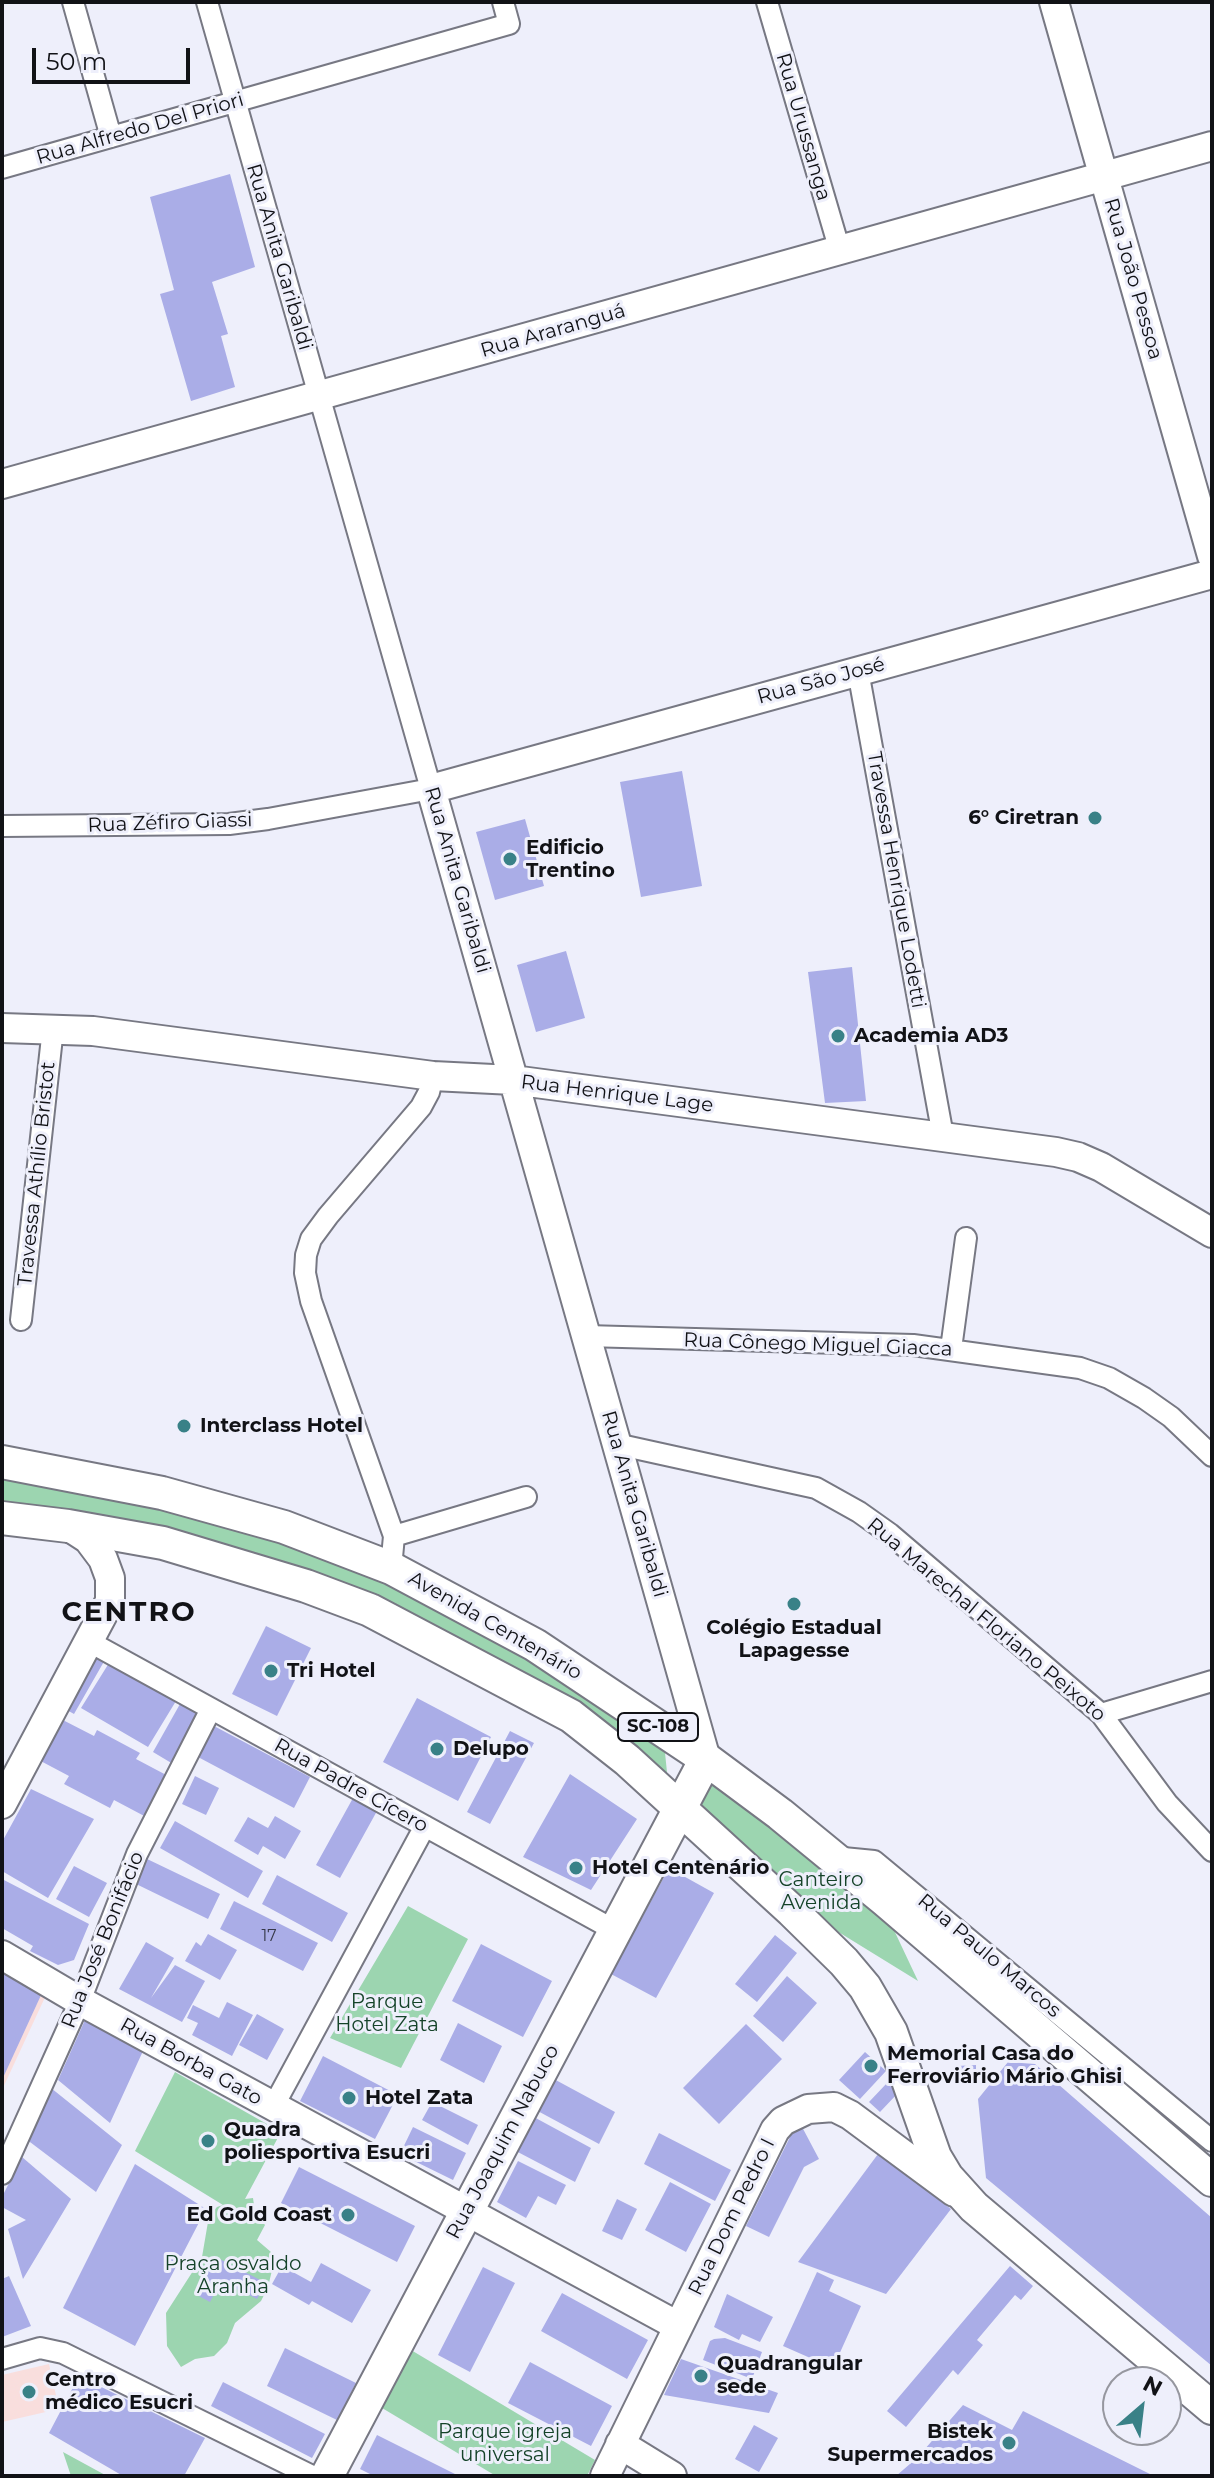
<!DOCTYPE html>
<meta charset="utf-8">
<style>
body{margin:0}
#map{position:relative;width:1214px;height:2478px;overflow:hidden;background:#eeeffb;font-family:Montserrat,sans-serif}
canvas{display:block}
.frame{position:absolute;inset:0;border:4px solid #111216;pointer-events:none}
.north{position:absolute;left:1102px;top:2366px;width:80px;height:80px;box-sizing:border-box;background:#eeeffb;border:2px solid #96979f;border-radius:50%;rotate:28deg;font-size:22px;font-weight:700;line-height:32px;text-align:center;color:#111216}
.north::after{content:'';display:block;margin:auto;width:28px;height:36px;background:#398187;clip-path:polygon(50% 0,100% 100%,50% 72%,0 100%)}
.scale{position:absolute;left:32px;top:48px;width:158px;height:36px;box-sizing:border-box;border:4px solid #111216;border-top:0;padding-left:10px;font-size:24px;line-height:28px;white-space:nowrap;color:#111216;-webkit-text-stroke:6px #eeeffb;paint-order:stroke}
</style>
<div id="map">
<canvas width="1214" height="2478"></canvas>
<div class="frame"></div>
<div class="north">N</div>
<div class="scale">50 m</div>
</div>
<script>
const context = document.querySelector('canvas').getContext('2d');
context.lineJoin = 'round';
function paint(path, color) {
  context.fillStyle = color;
  context.fill(path, 'evenodd');
}
function shape(rows) {
  const path = new Path2D();
  for (const r of rows) {
    path.moveTo(r[0], r[1]);
    for (let i = 2; i < r.length; i += 2) path.lineTo(r[i], r[i + 1]);
  }
  return path;
}
function stroke(path, color, width, dash) {
  context.strokeStyle = color;
  context.lineWidth = width;
  context.lineCap = dash ? 'butt' : 'round';
  context.setLineDash(dash || []);
  context.stroke(path);
}
function label(font, color, halo, rows, align = 'center') {
  context.font = font + ' Montserrat,sans-serif';
  context.lineWidth = 6;
  context.setLineDash([]);
  context.textBaseline = 'middle';
  context.strokeStyle = halo;
  context.fillStyle = color;
  for (const [text, x, y, turn = 0] of rows) {
    context.save();
    context.translate(x, y);
    context.rotate((+turn || 0) * Math.PI / 180);
    context.textAlign = isNaN(turn) ? turn : align;
    if (halo) context.strokeText(text, 0, 0);
    context.fillText(text, 0, 0);
    context.restore();
  }
}
paint(shape([
 [2,1966,47,1993,2,2090],
 [49,2364,59,2409,2,2422,2,2375]
]), '#f9dedd');
paint(shape([
 [2,1478,76,1486,331,1554,525,1647,664,1743,668,1782,318,1579,2,1510],
 [714,1775,884,1909,918,1981,806,1912,690,1808],
 [408,1906,468,1939,401,2068,330,2038],
 [175,2072,281,2132,245,2199,253,2198,255,2212,265,2225,257,2240,271,2252,273,2266,268,2287,261,2301,235,2323,227,2343,214,2356,195,2359,181,2367,167,2346,166,2313,202,2257,209,2216,217,2207,223,2205,135,2151],
 [406,2347,595,2460,587,2476,496,2476,377,2405],
 [63,2452,107,2476,71,2476]
]), '#9cd5b0');
paint(shape([
 [230,174,255,267,212,282,228,334,221,336,235,387,191,401,160,294,174,290,150,197],
 [682,771,702,886,641,897,620,782],
 [525,819,544,886,495,900,476,832],
 [566,951,585,1018,536,1032,517,965],
 [852,967,866,1101,825,1103,808,972],
 [266,1626,311,1648,277,1716,232,1694],
 [91,1649,106,1658,74,1714,58,1705],
 [109,1663,176,1701,148,1747,81,1708],
 [417,1698,491,1737,458,1801,383,1762],
 [180,1704,201,1716,173,1764,153,1752],
 [57,1717,94,1736,97,1730,140,1753,136,1759,170,1777,148,1818,114,1800,110,1808,64,1784,69,1776,35,1758],
 [214,1726,310,1777,294,1808,198,1757],
 [510,1731,534,1743,490,1824,467,1812],
 [570,1774,637,1819,591,1890,523,1857],
 [195,1776,219,1788,206,1815,182,1804],
 [31,1789,94,1819,48,1898,2,1871,2,1842],
 [353,1798,377,1811,340,1878,316,1865],
 [275,1816,301,1831,285,1859,263,1846,258,1855,234,1841,248,1817,268,1828],
 [175,1821,263,1871,248,1898,160,1848],
 [145,1858,220,1894,208,1919,134,1883],
 [74,1866,107,1883,89,1917,56,1899],
 [669,1868,714,1893,656,1998,611,1974],
 [277,1875,348,1913,332,1942,262,1904],
 [2,1879,89,1924,74,1960,58,1965,30,1951,33,1946,2,1928],
 [234,1901,318,1943,303,1971,220,1929],
 [208,1934,237,1950,220,1980,185,1961,196,1942,201,1946],
 [775,1935,797,1953,757,2002,735,1984],
 [146,1942,174,1958,151,1998,175,1965,205,1981,182,2022,119,1989],
 [481,1944,552,1981,523,2037,452,2001],
 [2,1969,42,1993,2,2080],
 [787,1976,817,2003,783,2042,753,2016],
 [227,2002,253,2015,232,2056,192,2035,198,2023,187,2018,193,2005,219,2018],
 [257,2014,284,2029,267,2060,239,2045],
 [85,2020,143,2051,110,2123,58,2080],
 [458,2023,502,2046,484,2083,440,2060],
 [746,2024,782,2059,719,2124,683,2088],
 [865,2052,886,2071,860,2099,839,2080],
 [323,2056,398,2095,375,2139,300,2101],
 [1008,2062,1035,2064,1212,2218,1212,2366,986,2178,978,2099],
 [976,2065,976,2085,957,2085,957,2066],
 [552,2078,615,2112,599,2144,534,2109],
 [887,2083,898,2093,880,2112,869,2102],
 [51,2088,122,2145,96,2192,26,2139],
 [432,2102,478,2125,468,2145,422,2120],
 [532,2116,591,2148,575,2182,514,2150],
 [801,2125,819,2159,804,2167,769,2237,746,2226,794,2129],
 [413,2127,466,2153,453,2180,400,2154],
 [659,2133,731,2170,715,2201,644,2164],
 [878,2154,951,2209,886,2294,798,2262],
 [22,2157,71,2199,23,2279,8,2229,26,2220,2,2207,2,2197],
 [518,2161,566,2185,556,2205,538,2196,526,2218,497,2202],
 [135,2164,206,2209,135,2346,63,2308],
 [299,2167,415,2226,397,2262,281,2203],
 [670,2182,711,2204,686,2252,645,2230],
 [617,2199,637,2209,622,2240,602,2231],
 [214,2256,266,2283,257,2299,221,2281,210,2302,195,2294],
 [321,2263,371,2290,352,2323,312,2301,309,2305,272,2284,282,2266,311,2282],
 [1010,2266,1033,2286,1021,2300,1015,2295,977,2340,983,2345,958,2375,953,2370,906,2427,887,2411],
 [483,2267,515,2283,470,2372,438,2355],
 [817,2272,834,2280,829,2291,861,2306,833,2368,783,2346],
 [9,2276,31,2326,2,2337,2,2279],
 [562,2293,648,2340,627,2379,541,2331],
 [727,2294,773,2317,760,2342,742,2334,739,2340,714,2327],
 [725,2338,762,2352,752,2379,703,2360,710,2341,714,2339],
 [285,2348,356,2383,337,2420,267,2386],
 [681,2359,778,2393,769,2413,664,2395],
 [530,2362,612,2406,591,2446,508,2403],
 [79,2376,205,2438,184,2476,123,2476,49,2433],
 [223,2382,325,2434,312,2458,211,2406],
 [963,2405,1012,2430,1023,2411,1154,2476,896,2476,918,2457],
 [754,2425,778,2438,759,2472,735,2459],
 [377,2435,459,2476,374,2476,360,2469]
]), '#aaade7');
const street = shape([
 [73,2,111,137],
 [767,2,840,251],
 [2,168,509,24,503,2],
 [858,671,943,1136],
 [2,826,229,824,268,819,431,789,207,2],
 [21,1320,53,1028],
 [586,1336,913,1345,1080,1368,1109,1378,1144,1398,1171,1417,1212,1456],
 [951,1349,966,1238],
 [616,1444,816,1488,859,1512,890,1534,1101,1714,1167,1803,1212,1851],
 [394,1536,526,1497],
 [391,1568,394,1536,311,1301,305,1273,306,1255,311,1239,328,1216,421,1107,429,1092,433,1076],
 [88,1641,614,1930],
 [1101,1714,1212,1681],
 [833,1857,874,1861,1212,2141],
 [273,2107,425,1826],
 [2,2174,80,2001,137,1854,211,1709],
 [2,2359,40,2348,63,2353,312,2476]
]);
const secondary = shape([
 [1054,2,1212,556],
 [2,484,1212,146],
 [2,1028,93,1031,433,1076,513,1080,1056,1152,1078,1157,1101,1167,1212,1233],
 [706,1759,431,789,1212,574],
 [2,1804,110,1601,110,1578,103,1559,88,1539,68,1526],
 [2,1955,80,2001,678,2326],
 [620,2444,672,2476],
 [605,2476,775,2130,783,2121,808,2109,834,2107,850,2115,954,2192]
]);
const primary = shape([
 [2,1462,162,1493,284,1527,391,1568,535,1645,706,1759,780,1814,885,1900,1212,2180],
 [2,1518,68,1526,163,1543,306,1586,370,1610,571,1716,627,1760,792,1911,844,1962,865,1987,891,2032,935,2157,947,2177,974,2207,1212,2408],
 [327,2476,706,1759]
]);
stroke(street, '#777883', 24);
stroke(secondary, '#777883', 32);
stroke(primary, '#777883', 36);
stroke(street, '#fff', 20);
stroke(secondary, '#fff', 28);
stroke(primary, '#fff', 32);
for (const [x, y, r, color] of [
 [1095,818,8,"#398187"],
 [510,859,8,"#398187"],
 [838,1036,8,"#398187"],
 [184,1426,8,"#398187"],
 [794,1604,8,"#398187"],
 [271,1671,8,"#398187"],
 [437,1749,8,"#398187"],
 [576,1868,8,"#398187"],
 [871,2066,8,"#398187"],
 [349,2098,8,"#398187"],
 [208,2141,8,"#398187"],
 [348,2215,8,"#398187"],
 [701,2376,8,"#398187"],
 [29,2392,8,"#398187"],
 [1009,2443,8,"#398187"]
]) {
  const dot = new Path2D();
  dot.arc(x, y, r, 0, 2 * Math.PI);
  context.fillStyle = color;
  context.fill(dot);
  stroke(dot, '#eeeffb', 3);
}
label('16px', '#37394a', null, [
 ["17",269,1936]
]);
for (const [x, y, w] of [
 [658,1727,80]
]) {
  const box = new Path2D();
  box.roundRect(x - w / 2, y - 14, w, 28, 6);
  context.fillStyle = '#eeeffb';
  context.fill(box);
  stroke(box, '#111216', 2);
}
label('bold 18px', '#111216', null, [
 ["SC-108",658,1727]
]);
label('20px', '#111216', '#eeeffb', [
 ["Rua Urussanga",803,127,74],
 ["Rua Alfredo Del Priori",140,129,-16],
 ["Rua Anita Garibaldi",279,257,74],
 ["Rua João Pessoa",1133,279,74],
 ["Rua Araranguá",553,331,-16],
 ["Rua São José",821,681,-15],
 ["Rua Zéfiro Giassi",170,823,-2],
 ["Rua Anita Garibaldi",457,880,74],
 ["Travessa Henrique Lodetti",896,880,80],
 ["Rua Henrique Lage",617,1094,7],
 ["Travessa Athílio Bristot",37,1174,-84],
 ["Rua Cônego Miguel Giacca",818,1345,2],
 ["Rua Anita Garibaldi",634,1504,74],
 ["Rua Marechal Floriano Peixoto",986,1620,40],
 ["Avenida Centenário",495,1626,30],
 ["Rua Padre Cícero",351,1786,29],
 ["Rua José Bonifácio",103,1940,-68],
 ["Rua Paulo Marcos",989,1956,40],
 ["Rua Borba Gato",191,2062,29],
 ["Rua Joaquim Nabuco",503,2142,-62],
 ["Rua Dom Pedro I",732,2217,-64]
]);
label('bold 20px', '#111216', '#eeeffb', [
 ["6° Ciretran",1079,818,"right"],
 ["Edificio",526,848],
 ["Trentino",526,871],
 ["Academia AD3",854,1036],
 ["Interclass Hotel",200,1426],
 ["Colégio Estadual",794,1628,"center"],
 ["Lapagesse",794,1651,"center"],
 ["Tri Hotel",287,1671],
 ["Delupo",453,1749],
 ["Hotel Centenário",592,1868],
 ["Memorial Casa do",887,2054],
 ["Ferroviário Mário Ghisi",887,2077],
 ["Hotel Zata",365,2098],
 ["Quadra",224,2130],
 ["poliesportiva Esucri",224,2153],
 ["Ed Gold Coast",332,2215,"right"],
 ["Quadrangular",717,2364],
 ["sede",717,2387],
 ["Centro",45,2380],
 ["médico Esucri",45,2403],
 ["Bistek",993,2432,"right"],
 ["Supermercados",993,2455,"right"]
], 'left');
label('20px', '#154329', '#eeeffb', [
 ["Canteiro",821,1880],
 ["Avenida",821,1903],
 ["Parque",387,2002],
 ["Hotel Zata",387,2025],
 ["Praça osvaldo",233,2264],
 ["Aranha",233,2287],
 ["Parque igreja",505,2432],
 ["universal",505,2455]
]);
context.letterSpacing = '2px';
label('bold 28px', '#111216', '#eeeffb', [
 ["CENTRO",129,1613]
]);
context.letterSpacing = '0px';
</script>
